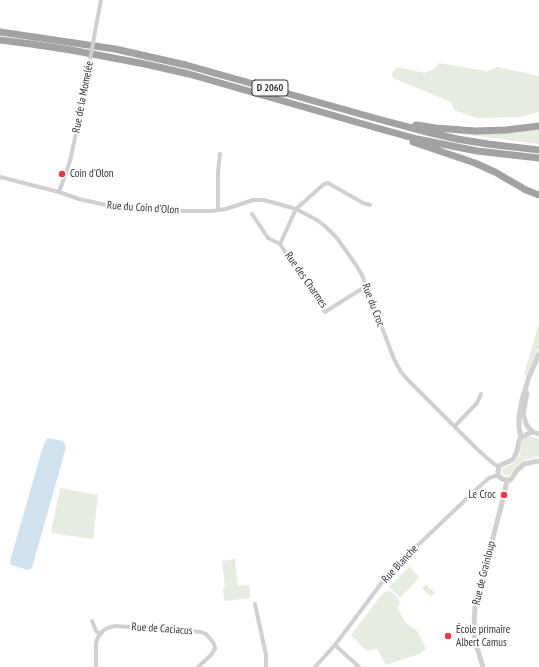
<!DOCTYPE html>
<meta charset="utf-8">
<style>
body{margin:0}
canvas{display:block;background:#fff}
</style>
<canvas width="539" height="667"></canvas>
<script>
const context = document.querySelector('canvas').getContext('2d');
context.lineJoin = 'round';
function paint(path, color) {
  context.fillStyle = color;
  context.fill(path, 'evenodd');
}
function shape(rows) {
  const path = new Path2D();
  for (const r of rows) {
    path.moveTo(r[0], r[1]);
    for (let i = 2; i < r.length; i += 2) path.lineTo(r[i], r[i + 1]);
  }
  return path;
}
function stroke(path, color, width, dash) {
  context.strokeStyle = color;
  context.lineWidth = width;
  context.lineCap = dash ? 'butt' : 'round';
  context.setLineDash(dash || []);
  context.stroke(path);
}
function label(font, color, halo, rows, align = 'center') {
  context.font = font + ' "PT Sans Narrow",sans-serif';
  context.lineWidth = 4;
  context.setLineDash([]);
  context.textBaseline = 'middle';
  context.strokeStyle = halo;
  context.fillStyle = color;
  for (const [text, x, y, turn = 0] of rows) {
    context.save();
    context.translate(x, y);
    context.rotate((+turn || 0) * Math.PI / 180);
    context.textAlign = isNaN(turn) ? turn : align;
    if (halo) context.strokeText(text, 0, 0);
    context.fillText(text, 0, 0);
    context.restore();
  }
}
paint(shape([
 [439,63,487,71,498,67,539,76,539,112,520,117,477,118,454,110,451,102,393,78,392,73,397,67,425,73,434,69],
 [539,129,539,144,454,133,456,132],
 [539,323,539,348,527,375,524,374],
 [530,436,539,439,539,456,534,458,524,460,516,466,510,475,508,476,504,475,503,474,502,470,504,468,514,463,518,458,520,454,521,444,525,437],
 [60,488,98,495,93,539,51,533],
 [235,559,238,586,249,585,250,598,224,601,223,588,225,587,222,561],
 [409,567,420,577,400,598,389,587],
 [426,584,435,593,431,597,422,589],
 [388,591,392,592,398,598,400,603,397,607,405,622,417,631,426,649,419,654,386,665,377,649,366,651,351,635,383,593]
]), '#e6ecdf');
paint(shape([
 [48,438,63,441,66,447,32,568,28,570,11,565,10,561,44,443]
]), '#cfe2ee');
stroke(shape([
 [95,32,101,0],
 [0,177,59,192,79,199,115,207,185,211,212,211,226,209,253,200,264,200,296,209,317,220,326,227,337,238,356,265,362,275,394,359,401,372,410,382,477,449,494,464,499,467],
 [59,192,70,161,75,138,89,66],
 [218,210,218,172,220,154],
 [252,214,268,238,280,244],
 [366,286,325,312,280,244,296,209,324,184,328,183,363,203,370,205],
 [455,426,477,403,481,394],
 [255,604,266,655,266,667],
 [92,621,96,631,100,634],
 [335,645,359,667],
 [96,667,96,644,97,639,100,634,104,630,110,627,116,626,201,632,206,634,212,641,214,644,215,649,211,655,198,667],
 [315,667,335,645,386,577,396,566,480,486,489,478,498,475]
]), '#d0d0d0', 4);
stroke(shape([
 [527,393,523,414,527,426,533,432],
 [539,434,533,432,527,434,521,438,519,441,517,451,514,458,512,460,501,465,499,467,498,472,498,475,502,479,507,480,510,480,512,478,517,470,524,464,539,461],
 [521,438,519,428,519,416,522,400,529,377,539,354],
 [483,667,478,651,475,641,474,626,475,607,504,495,507,480]
]), '#d0d0d0', 5);
stroke(shape([
 [0,32,115,49,186,65,378,119,427,132,457,139,488,144,539,150],
 [0,40,31,44,71,50,145,64,189,74,377,128,417,139,477,151,539,158],
 [416,125,436,128,475,131,506,130,539,126],
 [413,142,475,163,495,172,526,190,539,195]
]), '#a2a2a2', 7);
stroke(shape([
 [89,66,95,32]
]), '#d0d0d0', 4);
for (const [x, y, r, color] of [
 [62,174,4,"#e63946"],
 [504,495,4,"#e63946"],
 [448,636,4,"#e63946"]
]) {
  const dot = new Path2D();
  dot.arc(x, y, r, 0, 2 * Math.PI);
  context.fillStyle = color;
  context.fill(dot);
  stroke(dot, '#fff', 1.5);
}
for (const [x, y, w] of [
 [270,88,36]
]) {
  const box = new Path2D();
  box.roundRect(x - w / 2, y - 8, w, 16, 3);
  context.fillStyle = '#fff';
  context.fill(box);
  stroke(box, '#333', 1);
}
label('bold 10px', '#333', null, [
 ["D 2060",270,88]
]);
label('11px', '#333', '#fff', [
 ["Rue de la Momelée",83,97,-79],
 ["Rue du Coin d'Olon",143,208,4],
 ["Rue des Charmes",306,280,55],
 ["Rue du Croc",373,305,69],
 ["Rue Blanche",400,564,-47],
 ["Rue de Grainloup",484,573,-76],
 ["Rue de Caciacus",162,629,4]
]);
label('11px', '#333', '#fff', [
 ["Coin d'Olon",70,174],
 ["Le Croc",496,495,"right"],
 ["École primaire",456,630],
 ["Albert Camus",456,643]
], 'left');
</script>
